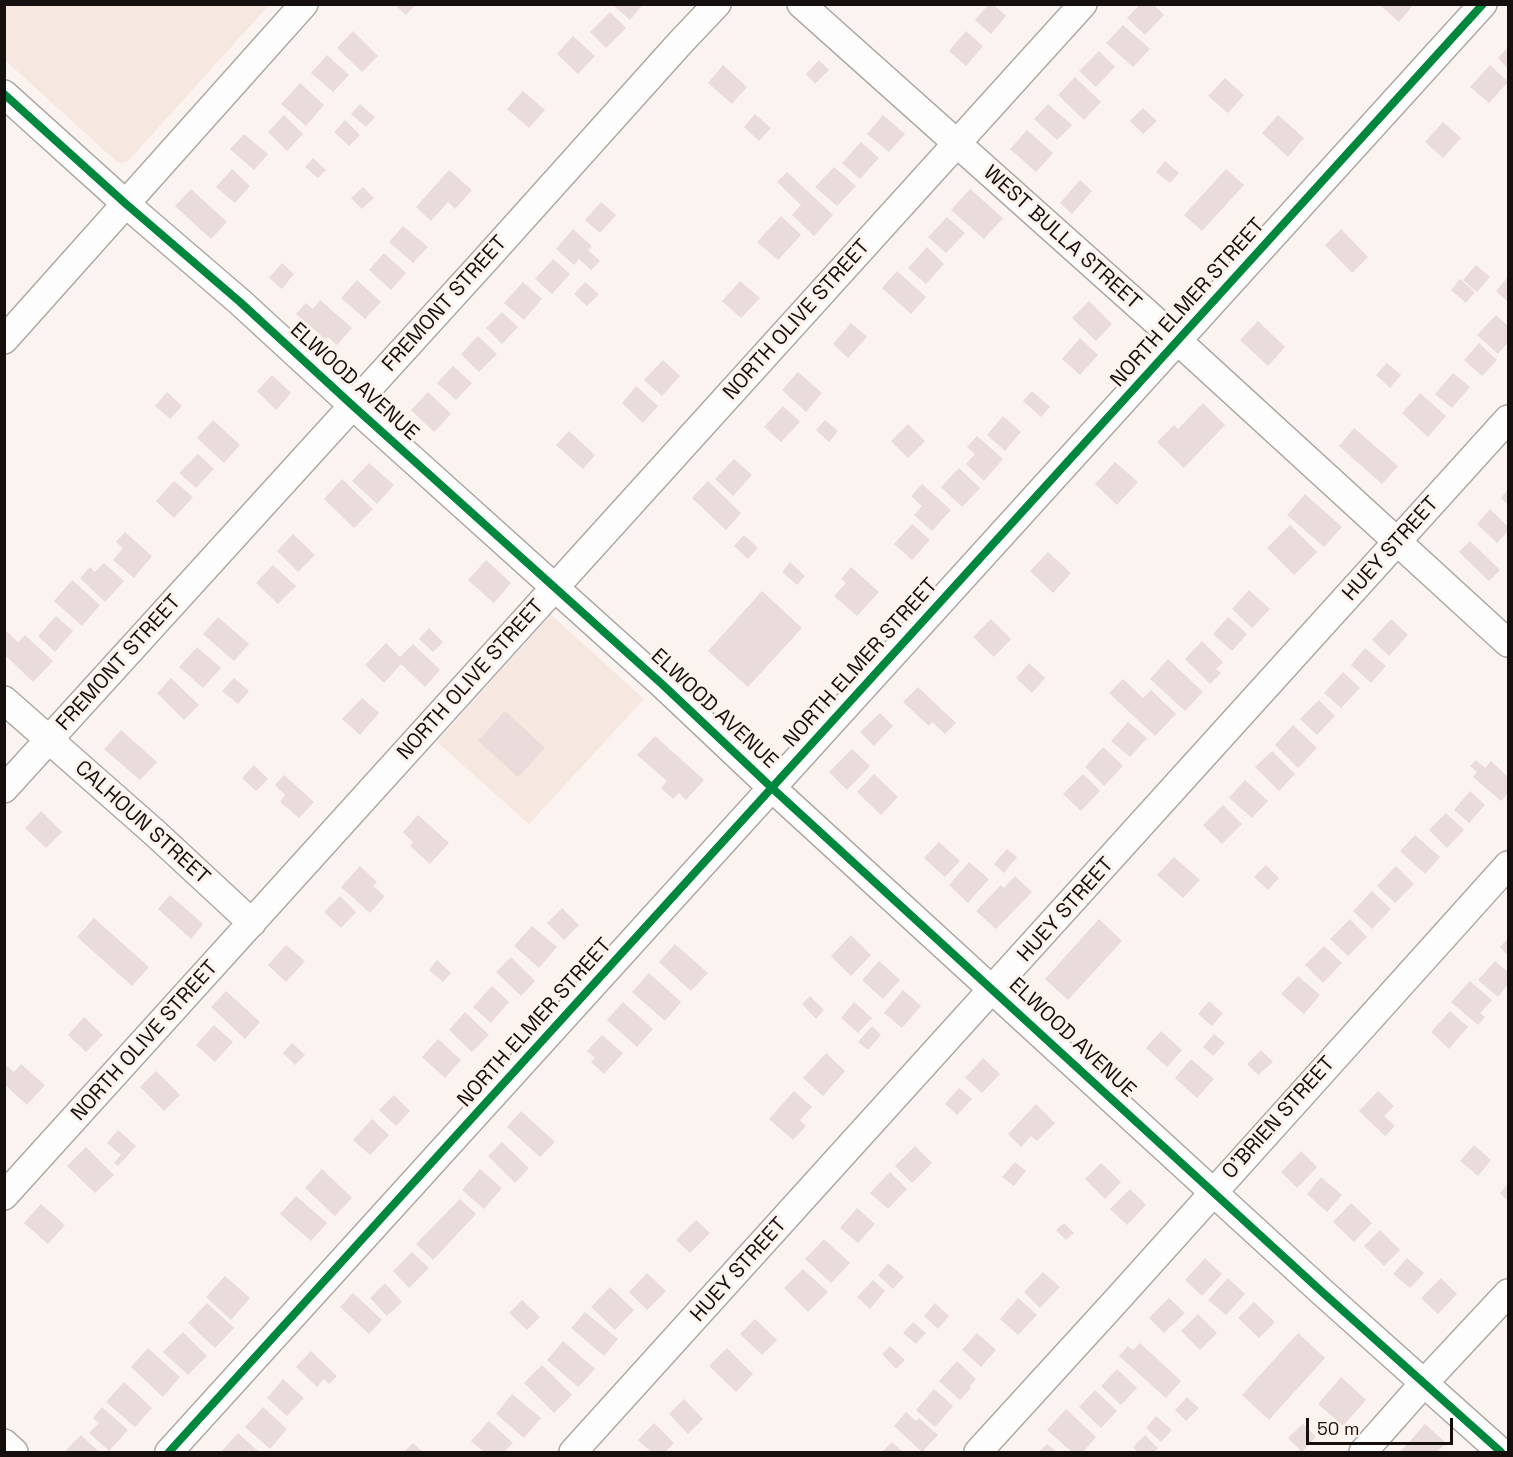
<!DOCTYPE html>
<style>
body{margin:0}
#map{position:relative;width:1513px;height:1457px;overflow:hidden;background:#faf3f0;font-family:"Space Grotesk",sans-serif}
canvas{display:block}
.frame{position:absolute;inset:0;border:6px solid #15100e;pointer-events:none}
.scale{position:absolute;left:1306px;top:1418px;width:147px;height:27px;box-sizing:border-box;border:3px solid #15100e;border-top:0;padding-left:8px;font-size:18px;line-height:21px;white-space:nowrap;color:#15100e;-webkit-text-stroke:4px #fef2ec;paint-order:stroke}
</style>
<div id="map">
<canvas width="1513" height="1457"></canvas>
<div class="frame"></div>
<div class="scale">50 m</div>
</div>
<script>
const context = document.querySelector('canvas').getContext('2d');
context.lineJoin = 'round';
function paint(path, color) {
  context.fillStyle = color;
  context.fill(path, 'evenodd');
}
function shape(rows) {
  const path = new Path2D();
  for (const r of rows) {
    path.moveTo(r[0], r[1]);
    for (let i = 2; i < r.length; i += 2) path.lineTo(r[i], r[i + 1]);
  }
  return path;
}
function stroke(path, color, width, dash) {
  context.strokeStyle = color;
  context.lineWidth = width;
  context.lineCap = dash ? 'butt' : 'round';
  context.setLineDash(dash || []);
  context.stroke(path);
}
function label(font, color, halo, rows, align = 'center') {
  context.font = font + ' "Space Grotesk",sans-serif';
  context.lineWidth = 6;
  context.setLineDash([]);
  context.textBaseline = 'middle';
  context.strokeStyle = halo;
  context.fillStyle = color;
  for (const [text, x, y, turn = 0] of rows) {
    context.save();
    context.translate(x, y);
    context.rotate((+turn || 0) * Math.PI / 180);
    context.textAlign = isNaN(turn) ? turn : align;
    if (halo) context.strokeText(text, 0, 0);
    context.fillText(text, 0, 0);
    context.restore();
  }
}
paint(shape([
 [5,4,269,4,269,5,128,161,122,163,116,161,5,60],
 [551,615,644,699,529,824,437,742]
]), '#f6e7e0');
paint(shape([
 [394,4,416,4,406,15],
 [612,4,643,4,630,20],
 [989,4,993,4,1006,16,991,34,975,20],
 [1140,4,1153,4,1164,15,1145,35,1127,18],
 [1382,4,1414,4,1399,22,1381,6],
 [610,12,626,28,606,48,590,32],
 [1123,25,1150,49,1133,67,1106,43],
 [353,31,378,56,362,72,337,48],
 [966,31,983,46,966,66,949,51],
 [573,36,595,56,578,74,557,54],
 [1508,47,1508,69,1498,58],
 [1099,51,1115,67,1096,87,1079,71],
 [327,55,349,75,333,92,311,73],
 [819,60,829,70,815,84,806,74],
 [723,65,747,87,732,104,708,83],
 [1490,65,1508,82,1489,103,1470,87],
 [1075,77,1101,102,1084,120,1058,95],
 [1225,78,1244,95,1228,113,1208,96],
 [300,83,324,105,306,126,281,104],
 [523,91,545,110,529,128,507,109],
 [360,104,375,117,366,127,351,114],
 [1048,104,1072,125,1057,140,1034,119],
 [1143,108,1157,121,1143,134,1130,121],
 [755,114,771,128,759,141,744,127],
 [284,115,303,134,287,151,268,132],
 [883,115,905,134,889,152,867,134],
 [1278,115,1304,138,1288,157,1262,133],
 [345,120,360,135,349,146,334,132],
 [1443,122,1461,138,1443,158,1425,142],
 [1027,130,1053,153,1036,172,1010,149],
 [244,134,268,154,254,170,230,149],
 [861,142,879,158,860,179,842,163],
 [313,158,326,170,318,178,305,167],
 [1165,161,1179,173,1170,183,1156,172],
 [834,167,856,186,837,206,815,187],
 [232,169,250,186,235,203,216,187],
 [1226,169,1244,185,1202,231,1184,215],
 [449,170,472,190,455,209,448,202,431,221,416,207],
 [787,172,833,215,814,236,792,215,801,205,777,182],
 [1080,180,1092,191,1072,214,1060,203],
 [363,187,374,198,362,209,351,198],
 [191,189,227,222,211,239,175,206],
 [970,189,1003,218,984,239,951,210],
 [601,202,616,215,600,233,585,220],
 [781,216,801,235,778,260,757,242],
 [947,217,965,233,946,253,928,237],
 [403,226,428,247,413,263,389,242],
 [573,229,592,246,588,250,600,261,591,270,579,259,574,265,556,249],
 [1341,229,1368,257,1352,273,1325,245],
 [927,247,944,264,926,284,908,268],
 [384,253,406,273,391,290,369,270],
 [553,259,570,274,552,294,535,279],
 [282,263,294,274,282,289,269,278],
 [1476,265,1490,277,1477,292,1463,280],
 [897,271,926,297,911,314,882,288],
 [1508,277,1508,302,1496,291],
 [1460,279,1475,292,1466,303,1451,290],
 [357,280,381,302,365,319,341,298],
 [740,281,760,298,741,318,722,301],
 [523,282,542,299,524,320,504,303],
 [585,282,599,294,587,306,574,294],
 [320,300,352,328,337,345,328,337,325,339,296,314,306,303,313,309],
 [1089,301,1112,324,1096,341,1072,318],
 [502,312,518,327,502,344,486,328],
 [1496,315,1508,326,1508,342,1498,354,1477,335],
 [1258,321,1285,347,1268,366,1240,340],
 [851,323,867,337,848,358,833,344],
 [478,336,497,354,479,372,461,354],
 [1080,338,1098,355,1080,375,1062,359],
 [1479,343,1497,360,1482,376,1464,360],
 [663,360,680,376,662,396,644,380],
 [1387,363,1401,375,1390,388,1376,375],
 [453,366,472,383,456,400,437,383],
 [798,372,822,393,806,412,782,390],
 [1453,373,1470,387,1452,408,1435,394],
 [272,375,291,393,276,410,257,391],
 [636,386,658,406,643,423,622,403],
 [1032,391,1050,407,1041,417,1023,401],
 [167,392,182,406,170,419,155,406],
 [428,392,451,414,434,432,411,410],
 [1420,393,1446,416,1428,437,1402,413],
 [1203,403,1225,425,1184,468,1157,442,1174,425,1178,429],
 [783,406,800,422,781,442,764,427],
 [1003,416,1021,432,1005,451,987,435],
 [213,420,240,445,224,463,197,438],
 [825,420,838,431,829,442,816,430],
 [908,424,925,441,908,458,891,441],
 [1354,428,1398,466,1382,484,1339,446],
 [569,431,595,455,583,469,556,445],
 [977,436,1003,459,984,481,966,464,975,454,967,447],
 [198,454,214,469,196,488,179,473],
 [734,459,752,475,733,496,715,479],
 [1115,462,1138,482,1117,505,1095,484],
 [369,463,394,485,377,504,352,481],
 [959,468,980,488,962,507,941,487],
 [342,479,373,509,354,528,324,499],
 [174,481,193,497,174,518,156,501],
 [708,481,741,513,726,530,692,498],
 [922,484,951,510,932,531,914,515,922,506,911,496],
 [1508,489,1508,505,1501,498],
 [1305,494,1342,527,1324,547,1287,515],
 [1490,509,1508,527,1508,531,1497,543,1477,524],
 [912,524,930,540,912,560,894,544],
 [1290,525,1317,552,1294,575,1267,548],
 [125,532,152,556,134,578,113,560,123,548,116,542],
 [293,534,315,555,298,572,277,551],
 [744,535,758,548,748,559,734,546],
 [1470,541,1500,570,1489,581,1459,552],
 [1048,552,1071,573,1053,593,1030,571],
 [486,560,511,583,494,603,468,580],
 [790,562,805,576,797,585,782,572],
 [104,563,124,581,105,602,80,578,90,567,95,572],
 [273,565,296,586,278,604,256,583],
 [851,567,879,592,857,616,834,596,846,583,841,579],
 [72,580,100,605,82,626,54,601],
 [1249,590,1270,609,1252,628,1232,609],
 [762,591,802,628,748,687,708,651],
 [56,616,73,631,55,652,38,636],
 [218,617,249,644,234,661,203,634],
 [1228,617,1247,634,1232,651,1213,634],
 [991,619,1011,639,994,657,973,637],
 [1391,619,1408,635,1389,656,1372,640],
 [429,628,443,642,433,652,419,639],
 [4,629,18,642,25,635,53,661,33,682,4,654],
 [1202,641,1223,662,1216,669,1221,673,1210,684,1185,659],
 [386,643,400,657,413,644,440,670,425,687,401,664,384,683,365,665],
 [197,647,221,668,203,688,179,667],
 [1365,648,1386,666,1371,683,1351,665],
 [1168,659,1203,692,1185,711,1150,679],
 [1029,663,1045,678,1032,693,1016,678],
 [1343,672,1360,688,1341,708,1324,693],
 [171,678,199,705,184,720,157,693],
 [234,678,249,691,238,704,222,691],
 [1123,679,1143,698,1151,690,1176,714,1155,736,1109,693],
 [918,687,956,723,945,734,932,722,929,726,903,702],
 [362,698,379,713,360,735,342,719],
 [1319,700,1335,716,1317,735,1300,719],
 [505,711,545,748,518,777,478,741],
 [880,713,893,726,874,746,860,732],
 [1128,722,1147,738,1130,757,1111,741],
 [1293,725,1317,748,1298,768,1275,745],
 [121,730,157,762,140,780,104,749],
 [655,736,704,780,686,800,679,793,673,799,661,788,667,781,637,755],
 [1103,747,1123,766,1104,786,1085,767],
 [852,749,870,766,847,790,829,772],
 [1272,751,1295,774,1279,791,1255,767],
 [1476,760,1485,768,1491,761,1508,777,1508,793,1501,801,1473,777,1477,772,1470,766],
 [254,765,268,779,256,791,242,778],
 [874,774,898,797,881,815,857,792],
 [1083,774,1100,791,1081,811,1063,794],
 [284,775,314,802,299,818,280,802,285,795,275,785],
 [1245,780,1268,801,1252,818,1229,798],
 [1470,791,1485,805,1469,823,1454,810],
 [1223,805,1242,824,1222,844,1203,825],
 [41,811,62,832,46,848,25,828],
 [1446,813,1464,830,1447,848,1429,830],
 [418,815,449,843,430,864,410,846,413,842,403,832],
 [1415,835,1440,857,1425,874,1400,851],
 [939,842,960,861,945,877,924,858],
 [1007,849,1017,857,1004,873,994,864],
 [1174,857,1200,880,1183,898,1157,875],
 [969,862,989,879,968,903,949,885],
 [1266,865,1279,878,1268,890,1254,877],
 [360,866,377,882,373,886,385,896,370,913,341,887],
 [1396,866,1414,884,1395,903,1377,886],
 [1015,876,1032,892,996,929,976,911,1001,885,1004,888],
 [1372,891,1391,909,1372,929,1353,911],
 [170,895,203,924,191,939,158,909],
 [340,896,356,912,341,928,324,912],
 [562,908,579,925,564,940,547,923],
 [94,918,149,967,132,986,77,937],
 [1099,919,1122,941,1068,1000,1045,979],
 [1350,919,1367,937,1348,956,1330,939],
 [532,926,557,947,539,968,514,946],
 [851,935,871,955,851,976,831,956],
 [1508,938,1508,956,1500,947],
 [675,944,708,973,691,991,659,962],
 [286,945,305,961,286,982,268,965],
 [1324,946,1342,963,1323,983,1305,965],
 [511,957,535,981,521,996,496,972],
 [437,960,451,973,443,982,429,970],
 [879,961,900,980,883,999,862,980],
 [1495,961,1508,972,1508,984,1498,997,1478,980],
 [649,973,681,1002,665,1021,632,992],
 [1298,976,1320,995,1304,1014,1281,994],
 [1470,981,1492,1000,1480,1013,1485,1017,1478,1025,1451,1002],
 [492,986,509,1002,491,1023,473,1007],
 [903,990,921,1006,902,1028,884,1013],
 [226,991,260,1022,245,1039,211,1007],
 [810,996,824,1010,816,1019,802,1004],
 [1209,1001,1223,1013,1212,1026,1198,1014],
 [623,1002,653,1029,637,1047,607,1020],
 [854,1002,872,1018,858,1033,841,1018],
 [1450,1011,1468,1027,1449,1049,1431,1032],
 [465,1012,489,1035,472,1052,449,1030],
 [84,1017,103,1035,86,1052,68,1035],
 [214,1025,233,1042,215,1062,196,1045],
 [872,1026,881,1035,868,1050,858,1042],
 [1161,1031,1182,1050,1167,1067,1146,1048],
 [1214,1034,1225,1043,1213,1056,1203,1047],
 [602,1035,623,1053,604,1074,591,1062,595,1058,587,1051],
 [438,1039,461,1060,445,1078,422,1057],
 [292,1043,305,1055,295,1065,283,1053],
 [1261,1050,1273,1062,1258,1075,1247,1064],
 [826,1053,845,1071,823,1096,803,1078],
 [983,1058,1000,1074,982,1093,965,1078],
 [1191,1059,1214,1079,1197,1098,1175,1078],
 [21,1064,45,1085,27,1105,4,1084,4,1069,7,1066,14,1072],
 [156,1071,180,1095,164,1111,140,1087],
 [959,1088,972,1099,957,1115,945,1104],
 [794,1091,812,1107,800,1120,806,1126,793,1140,769,1119],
 [1378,1091,1394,1106,1384,1116,1395,1126,1385,1136,1359,1111],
 [394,1095,410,1111,396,1126,379,1110],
 [1036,1104,1055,1123,1037,1141,1031,1136,1021,1147,1008,1134],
 [521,1111,555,1142,540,1157,507,1127],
 [372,1119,389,1135,370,1155,353,1140],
 [118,1130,136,1146,118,1166,114,1163,121,1155,107,1143],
 [502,1142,529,1168,515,1183,488,1156],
 [1474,1145,1491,1160,1478,1176,1460,1161],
 [915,1146,932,1163,912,1183,895,1166],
 [86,1147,114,1175,95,1193,67,1166],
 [1301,1151,1317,1167,1297,1188,1281,1172],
 [1015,1162,1026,1171,1014,1186,1002,1177],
 [1101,1163,1121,1182,1105,1199,1085,1179],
 [322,1169,352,1198,335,1216,305,1188],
 [480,1169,502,1188,484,1209,462,1190],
 [890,1172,907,1189,888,1209,870,1193],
 [1321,1177,1342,1195,1327,1212,1307,1194],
 [1508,1184,1508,1201,1500,1193],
 [1130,1189,1146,1205,1127,1225,1110,1209],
 [296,1196,327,1223,311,1241,280,1214],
 [460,1199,476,1214,433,1260,416,1244],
 [1351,1203,1372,1223,1354,1242,1333,1222],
 [41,1204,65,1225,48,1244,24,1223],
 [857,1208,875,1224,858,1243,840,1228],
 [696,1220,710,1233,690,1253,676,1240],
 [1064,1223,1074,1233,1066,1240,1056,1230],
 [1380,1230,1400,1250,1384,1266,1364,1246],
 [824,1239,850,1263,831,1283,805,1259],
 [412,1252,429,1268,409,1288,393,1271],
 [1205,1258,1222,1274,1202,1296,1185,1280],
 [1407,1258,1424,1273,1410,1288,1393,1274],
 [888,1263,904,1277,893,1289,878,1275],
 [803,1269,828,1292,808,1312,784,1288],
 [1043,1272,1060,1287,1040,1308,1024,1292],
 [647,1273,666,1291,647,1310,629,1292],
 [225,1276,250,1298,231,1320,206,1297],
 [1228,1278,1245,1294,1226,1315,1208,1300],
 [1441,1278,1457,1294,1438,1314,1421,1298],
 [873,1280,885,1291,870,1309,857,1297],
 [385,1283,402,1302,387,1316,370,1298],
 [610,1287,634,1310,615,1330,591,1307],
 [353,1293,382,1320,369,1334,340,1307],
 [1018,1298,1037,1315,1018,1335,1000,1319],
 [1169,1298,1185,1313,1164,1333,1149,1318],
 [522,1300,540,1317,527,1330,509,1313],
 [1254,1302,1275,1322,1259,1338,1238,1318],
 [207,1303,234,1328,215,1348,188,1323],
 [935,1303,949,1316,938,1329,924,1316],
 [585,1312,618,1339,604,1356,571,1328],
 [1198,1314,1217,1333,1200,1350,1181,1331],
 [755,1319,777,1340,762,1355,740,1334],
 [913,1322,926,1333,916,1344,903,1333],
 [183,1332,207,1356,188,1375,163,1352],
 [977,1333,996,1350,981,1367,962,1350],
 [1298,1333,1325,1358,1269,1420,1242,1395],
 [563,1341,595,1369,578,1387,547,1360],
 [1140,1343,1181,1381,1166,1398,1119,1356,1128,1346,1133,1350],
 [890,1346,905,1360,896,1369,882,1354],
 [148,1348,180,1377,163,1397,131,1367],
 [727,1348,753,1374,736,1392,709,1366],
 [311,1351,337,1376,329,1384,324,1379,317,1387,296,1367],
 [957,1361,976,1379,970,1386,971,1388,960,1400,939,1381],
 [542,1365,572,1395,554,1413,524,1383],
 [1117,1369,1137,1388,1121,1405,1101,1386],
 [1341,1377,1366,1400,1343,1426,1318,1404],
 [283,1379,304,1398,287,1416,267,1398],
 [124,1382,152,1408,135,1427,106,1402],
 [934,1389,953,1406,935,1427,916,1410],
 [1095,1390,1117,1411,1101,1428,1079,1407],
 [512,1394,541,1418,524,1438,496,1414],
 [1187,1397,1199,1408,1186,1421,1175,1410],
 [684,1399,703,1419,688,1434,669,1414],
 [102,1407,128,1430,109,1451,89,1433,99,1423,93,1418],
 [263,1407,287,1429,270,1449,245,1427],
 [1066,1409,1096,1437,1083,1452,1072,1452,1047,1430],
 [906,1412,916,1421,919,1418,938,1435,922,1452,894,1426],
 [1156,1416,1172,1430,1161,1442,1146,1428],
 [489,1421,513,1443,504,1452,484,1452,471,1441],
 [654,1423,674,1443,665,1452,651,1452,638,1440],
 [1303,1424,1316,1437,1302,1452,1288,1438],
 [1425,1424,1446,1443,1437,1452,1400,1452],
 [238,1433,259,1452,221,1452],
 [81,1435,99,1452,68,1452,66,1450],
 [1145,1435,1158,1448,1154,1452,1138,1452,1133,1447],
 [892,1442,903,1452,882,1452],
 [413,1443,423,1452,404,1452],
 [1047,1444,1057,1452,1039,1452]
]), '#ebdcdc');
const minor = shape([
 [801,4,1178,341,1508,643],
 [4,94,126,204,240,302,352,405,663,685,772,788,1321,1291,1501,1452],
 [4,340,304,4],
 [4,700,155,833,252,923],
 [4,789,487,258,680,43,717,4],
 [4,1196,1083,4],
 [4,1443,14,1452],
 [169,1452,1483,4],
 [573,1452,1508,419],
 [978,1452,1115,1302,1508,865],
 [1363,1452,1424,1383,1508,1293]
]);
stroke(minor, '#afa9a6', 30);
stroke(minor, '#fefdfd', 27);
stroke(shape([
 [4,94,126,204,240,302,352,405,663,685,772,788,1321,1291,1501,1452],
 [169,1452,1483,4]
]), '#00873e', 8);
label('21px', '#15100e', '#fef2ec', [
 ["WEST BULLA STREET",1062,238,42],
 ["NORTH ELMER STREET",1188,303,-48],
 ["FREMONT STREET",445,304,-48],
 ["NORTH OLIVE STREET",797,320,-48],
 ["ELWOOD AVENUE",354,382,42],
 ["HUEY STREET",1391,549,-48],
 ["FREMONT STREET",119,663,-48],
 ["NORTH ELMER STREET",861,663,-48],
 ["NORTH OLIVE STREET",471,680,-48],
 ["ELWOOD AVENUE",714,709,43],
 ["CALHOUN STREET",142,823,42],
 ["HUEY STREET",1066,910,-48],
 ["NORTH ELMER STREET",535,1023,-48],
 ["ELWOOD AVENUE",1072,1038,43],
 ["NORTH OLIVE STREET",145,1041,-48],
 ["O'BRIEN STREET",1279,1118,-48],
 ["HUEY STREET",739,1270,-48]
]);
</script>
